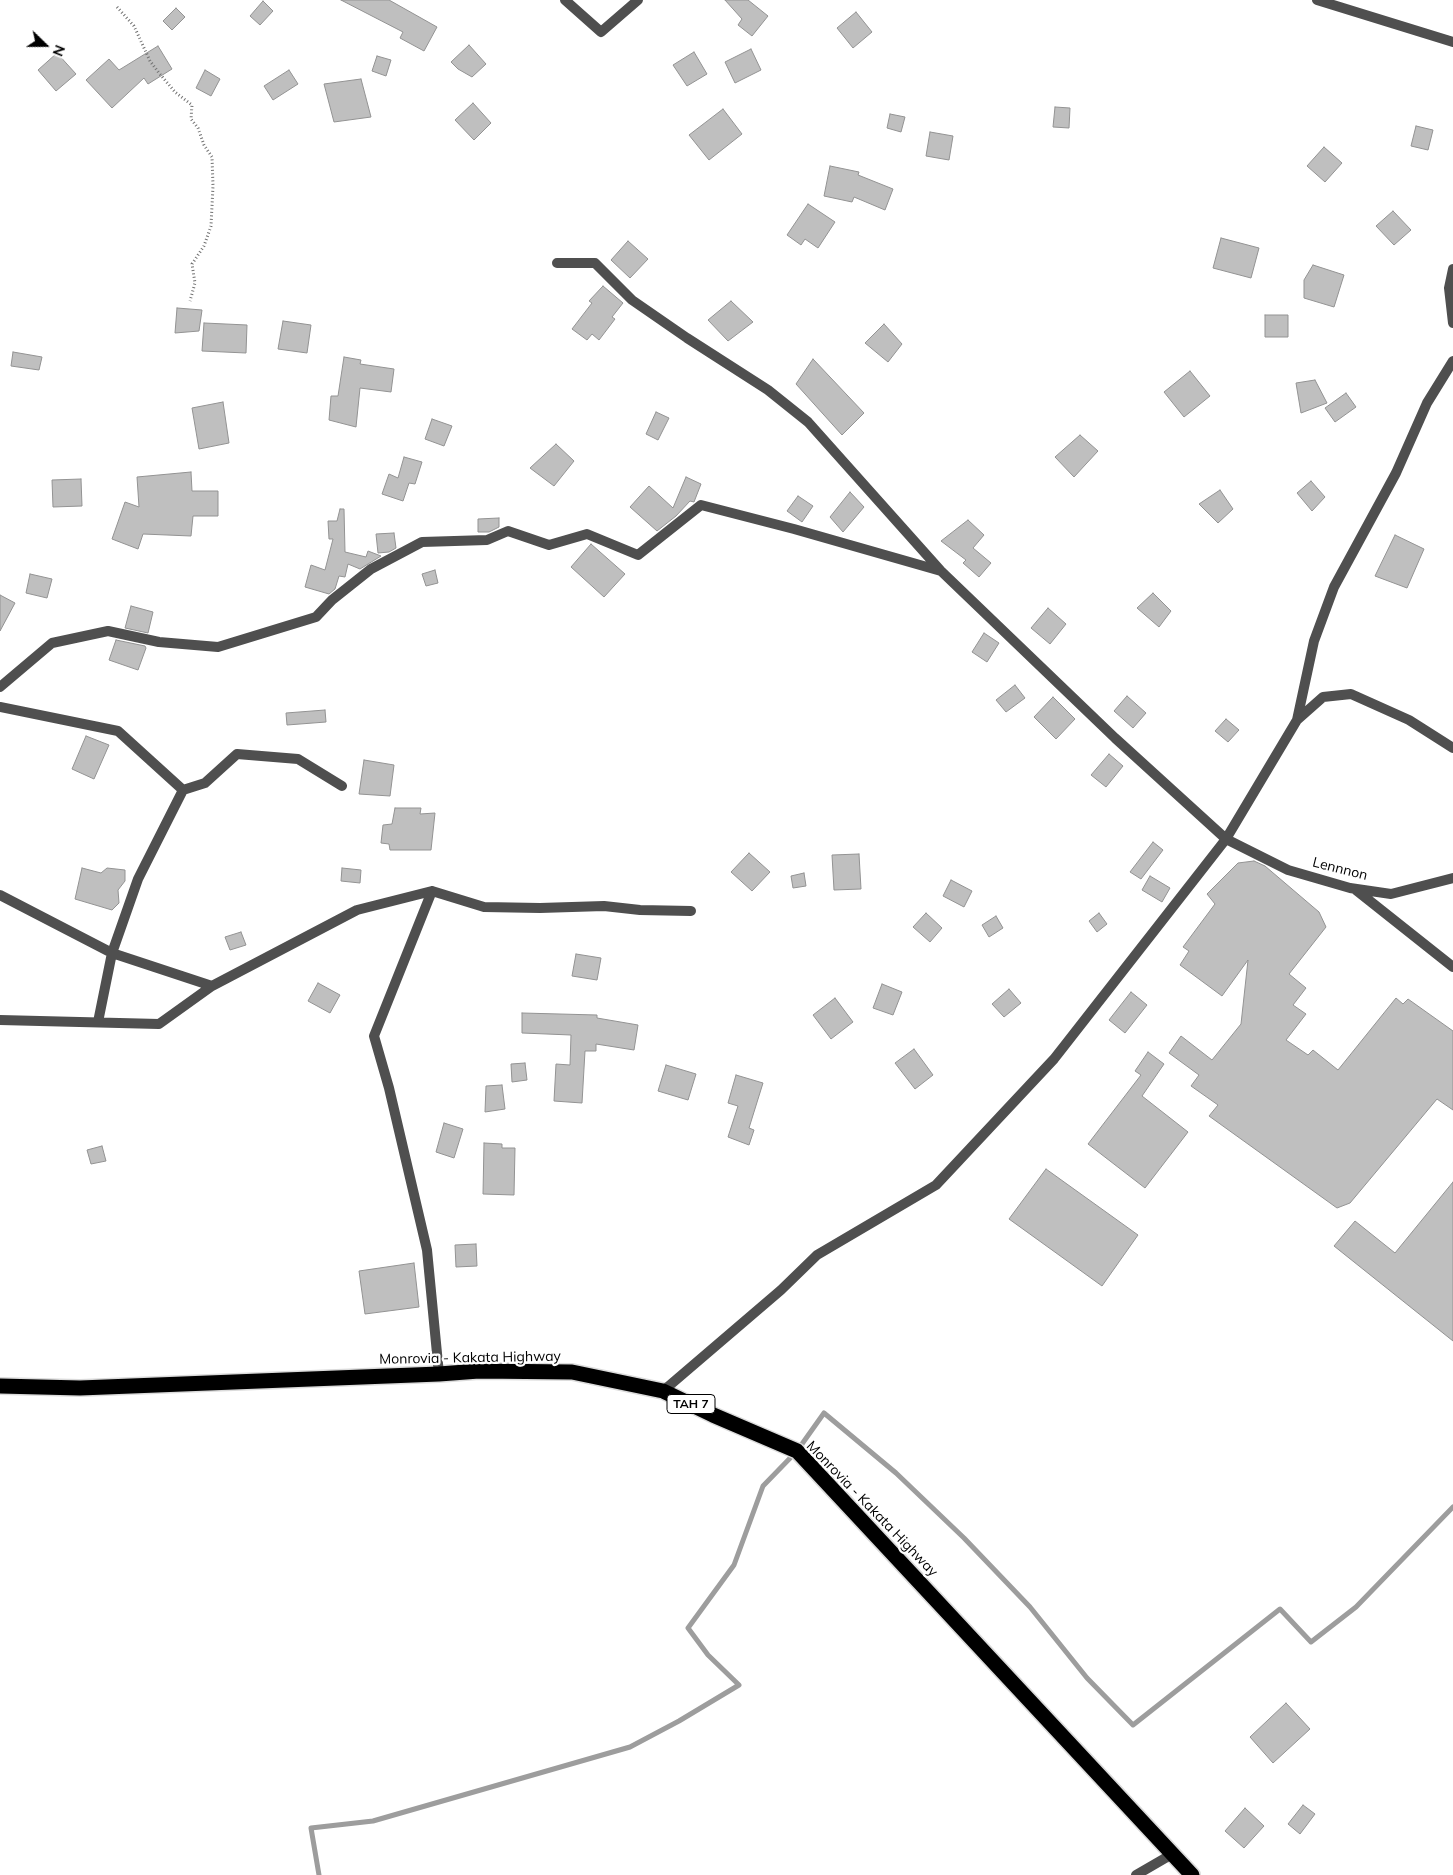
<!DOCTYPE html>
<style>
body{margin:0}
#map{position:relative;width:1453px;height:1875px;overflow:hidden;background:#fff;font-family:Mulish,sans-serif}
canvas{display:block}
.north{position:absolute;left:20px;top:20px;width:50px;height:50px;-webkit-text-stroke:4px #fff;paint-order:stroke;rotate:112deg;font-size:14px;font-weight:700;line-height:20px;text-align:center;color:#000}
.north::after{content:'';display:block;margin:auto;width:18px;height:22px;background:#000;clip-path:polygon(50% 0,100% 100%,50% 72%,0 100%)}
</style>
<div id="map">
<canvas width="1453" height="1875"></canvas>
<div class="north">N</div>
</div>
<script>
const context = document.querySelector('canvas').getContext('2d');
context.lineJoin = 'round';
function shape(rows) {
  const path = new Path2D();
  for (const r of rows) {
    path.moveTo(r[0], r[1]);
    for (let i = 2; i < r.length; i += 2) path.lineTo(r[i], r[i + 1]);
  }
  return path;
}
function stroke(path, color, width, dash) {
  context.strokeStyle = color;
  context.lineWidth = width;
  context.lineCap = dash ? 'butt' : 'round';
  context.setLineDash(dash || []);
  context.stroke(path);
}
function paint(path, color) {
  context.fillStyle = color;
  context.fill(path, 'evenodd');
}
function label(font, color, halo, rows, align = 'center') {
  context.font = font + ' Mulish,sans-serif';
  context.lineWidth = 4.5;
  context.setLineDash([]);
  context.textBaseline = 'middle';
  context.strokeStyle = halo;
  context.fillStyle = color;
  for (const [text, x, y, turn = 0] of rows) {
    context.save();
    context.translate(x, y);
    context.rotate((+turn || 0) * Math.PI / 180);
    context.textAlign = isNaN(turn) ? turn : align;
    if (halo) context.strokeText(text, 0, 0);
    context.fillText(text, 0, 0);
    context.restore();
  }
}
stroke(shape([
 [319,1875,311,1828,373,1821,630,1747,679,1721,739,1685,708,1655,688,1628,734,1565,763,1486,797,1451,824,1413,896,1473,964,1538,1030,1607,1087,1678,1133,1725,1280,1609,1311,1642,1356,1607,1453,1507]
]), '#9d9d9d', 5);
const building = shape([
 [341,0,389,0,437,27,424,51,400,38,403,32,341,0],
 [725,0,748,0,768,16,752,36,738,25,742,19,725,0],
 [263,1,273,11,260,25,250,16,263,1],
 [176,8,185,17,172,30,163,21,176,8],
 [856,12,872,32,853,48,837,28,856,12],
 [469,45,486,64,472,77,458,69,451,62,469,45],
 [158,46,172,69,148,84,144,78,112,108,86,80,109,59,119,70,158,46],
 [751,49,761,70,735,83,725,62,751,49],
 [694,52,707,74,687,86,673,65,694,52],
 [57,53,76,74,56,91,38,70,57,53],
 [377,56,391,60,386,76,372,71,377,56],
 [205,70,220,79,211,96,196,88,205,70],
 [289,70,298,84,273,100,264,86,289,70],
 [361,79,371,117,334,122,324,84,361,79],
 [473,103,491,123,474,140,455,120,473,103],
 [1055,107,1070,108,1069,128,1053,127,1055,107],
 [723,109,742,134,709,160,689,135,723,109],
 [890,114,905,117,901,132,887,128,890,114],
 [1416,126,1433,130,1428,150,1411,146,1416,126],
 [930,132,953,136,949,160,926,156,930,132],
 [1324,147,1342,163,1325,182,1307,166,1324,147],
 [830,166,859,172,858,175,893,189,885,210,854,197,852,202,824,196,830,166],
 [808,204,835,222,818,248,805,239,801,245,787,235,808,204],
 [1393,211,1411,230,1394,245,1376,226,1393,211],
 [1221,238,1259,248,1251,278,1213,268,1221,238],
 [628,241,648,259,630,278,611,260,628,241],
 [1313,265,1344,275,1334,307,1304,298,1304,280,1313,265],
 [603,286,623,303,612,317,615,319,599,340,592,334,587,340,572,329,592,303,589,301,603,286],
 [731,301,753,322,728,341,708,320,731,301],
 [177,308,202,310,199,331,175,333,177,308],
 [1265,315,1288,315,1288,337,1265,337,1265,315],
 [283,321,311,325,307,353,278,349,283,321],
 [204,323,247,325,246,353,202,351,204,323],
 [884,324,902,344,888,362,865,343,884,324],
 [13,352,42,357,39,370,11,366,13,352],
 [344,357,361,360,360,364,394,369,391,392,360,388,356,427,329,420,331,396,338,396,344,357],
 [813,359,864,413,842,435,796,384,813,359],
 [1190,371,1210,396,1184,417,1164,392,1190,371],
 [1315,380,1327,403,1301,413,1296,383,1315,380],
 [1346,393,1356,407,1335,422,1325,408,1346,393],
 [223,402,229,443,199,449,192,408,223,402],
 [656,412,669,418,658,440,646,434,656,412],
 [432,419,452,426,444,446,425,439,432,419],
 [1080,435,1098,451,1074,477,1055,457,1080,435],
 [556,444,574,461,554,486,530,468,556,444],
 [404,457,422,462,415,484,409,483,403,501,382,494,389,474,398,478,404,457],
 [191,472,192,491,218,491,218,516,193,516,191,536,143,534,138,549,112,539,125,502,139,507,137,477,191,472],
 [686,477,701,484,694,502,690,501,676,516,657,531,630,507,649,486,673,508,686,477],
 [81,479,82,506,53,507,52,480,81,479],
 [1311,481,1325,497,1312,511,1297,493,1311,481],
 [1220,490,1233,509,1218,523,1199,504,1220,490],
 [850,492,864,507,843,532,830,517,850,492],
 [798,496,813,506,802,522,787,511,798,496],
 [340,509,344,509,345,552,366,557,368,551,381,556,360,569,348,564,345,577,339,576,335,589,329,594,305,587,311,565,325,570,333,539,329,539,328,521,337,521,340,509],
 [499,518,499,527,489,532,478,532,478,519,499,518],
 [968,520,984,535,973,548,991,563,979,577,963,563,966,560,941,541,968,520],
 [394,533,396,548,389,552,378,553,376,534,394,533],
 [1395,535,1424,549,1407,588,1375,576,1395,535],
 [591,544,625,574,604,597,571,567,591,544],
 [435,570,438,583,426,586,422,574,435,570],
 [30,574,52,579,47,598,26,593,30,574],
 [1153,593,1171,611,1159,627,1137,608,1153,593],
 [0,595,15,603,0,631,0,595],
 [131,606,153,612,148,633,125,628,131,606],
 [1048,608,1066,624,1050,644,1031,628,1048,608],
 [984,633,999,643,987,662,972,652,984,633],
 [116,640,145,646,146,648,138,670,109,660,116,640],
 [1015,685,1025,698,1006,712,996,700,1015,685],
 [1127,696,1146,713,1133,728,1114,711,1127,696],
 [1053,697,1075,719,1056,739,1034,717,1053,697],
 [325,710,326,722,287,725,286,713,325,710],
 [1226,719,1239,730,1228,742,1215,731,1226,719],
 [86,736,109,745,94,779,72,769,86,736],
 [1109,754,1123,766,1106,787,1091,775,1109,754],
 [364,760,394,765,390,796,359,794,364,760],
 [395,808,421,808,420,814,435,813,431,850,390,850,389,844,381,843,383,825,392,824,395,808],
 [1153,842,1163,850,1141,879,1130,872,1153,842],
 [749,853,770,872,752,891,731,872,749,853],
 [859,854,861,889,834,890,832,855,859,854],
 [1254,861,1265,866,1319,912,1326,927,1289,974,1306,988,1293,1005,1306,1014,1286,1040,1308,1055,1313,1050,1338,1070,1396,998,1403,1004,1408,999,1453,1031,1453,1110,1437,1099,1350,1203,1337,1208,1209,1116,1218,1105,1191,1086,1199,1075,1169,1053,1181,1036,1212,1060,1241,1024,1248,960,1222,996,1180,965,1189,951,1183,947,1215,904,1207,894,1238,863,1254,861],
 [82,868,101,873,107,868,125,870,125,881,118,890,119,903,112,910,75,899,82,868],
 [342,868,361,870,360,883,341,881,342,868],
 [804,873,806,886,793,888,791,876,804,873],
 [1150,876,1170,888,1162,902,1142,890,1150,876],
 [951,880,972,891,964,907,943,896,951,880],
 [926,913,942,928,930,942,913,927,926,913],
 [1099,913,1107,924,1097,932,1089,921,1099,913],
 [996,916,1003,928,989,937,982,925,996,916],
 [241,932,246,945,230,950,225,937,241,932],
 [576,954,601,958,597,980,572,976,576,954],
 [318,983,340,995,330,1013,308,1001,318,983],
 [882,984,902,992,893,1015,873,1008,882,984],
 [1009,989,1021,1003,1004,1017,992,1004,1009,989],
 [1131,992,1147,1005,1125,1033,1109,1020,1131,992],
 [835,998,853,1022,831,1039,813,1015,835,998],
 [522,1013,597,1015,597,1018,638,1025,634,1050,596,1044,596,1051,585,1051,582,1103,554,1101,556,1064,570,1065,571,1035,522,1033,522,1013],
 [914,1049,933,1075,915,1089,895,1063,914,1049],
 [1148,1052,1164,1064,1142,1096,1188,1132,1145,1188,1088,1144,1141,1075,1135,1071,1148,1052],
 [525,1063,527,1080,512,1082,511,1064,525,1063],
 [666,1065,696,1074,688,1100,658,1091,666,1065],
 [736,1075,763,1083,749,1128,754,1130,749,1145,728,1137,738,1106,728,1103,736,1075],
 [502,1085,505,1109,485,1112,486,1086,502,1085],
 [444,1123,463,1129,454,1158,436,1152,444,1123],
 [484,1143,502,1144,502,1148,515,1148,514,1195,483,1194,484,1143],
 [102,1146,106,1161,91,1164,87,1150,102,1146],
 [1046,1169,1138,1235,1102,1286,1009,1219,1046,1169],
 [1453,1182,1453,1341,1334,1246,1355,1221,1395,1253,1453,1182],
 [476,1244,477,1266,456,1267,455,1245,476,1244],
 [414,1263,419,1307,365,1314,359,1271,414,1263],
 [1286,1703,1310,1729,1273,1763,1250,1737,1286,1703],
 [1303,1805,1315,1814,1300,1834,1288,1824,1303,1805],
 [1245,1808,1264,1826,1244,1848,1225,1831,1245,1808]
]);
paint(building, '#bfbfbf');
stroke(building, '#939393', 1);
const highway = shape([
 [0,1386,80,1388,439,1374,479,1371,572,1372,663,1391,713,1415,797,1451,1192,1875]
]);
stroke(highway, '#dbdbdb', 18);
stroke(shape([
 [117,7,134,26,150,61,159,73,175,92,192,105,191,119,198,128,204,145,212,157,213,186,211,226,204,246,192,264,195,283,190,301]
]), '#717171', 3, [1, 2.5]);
stroke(shape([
 [565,0,601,32,638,0],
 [1317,0,1453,42],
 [557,263,595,263,632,300,687,338,768,390,808,422,941,571,1115,738,1226,839,1288,870,1350,888,1391,894,1453,878],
 [1453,269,1449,288,1453,323],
 [0,687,52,643,108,631,159,642,218,647,316,617,332,600,371,569,422,542,487,540,508,531,549,545,587,534,638,555,701,505,794,529,941,571],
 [0,707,118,731,183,790,205,783,237,754,298,759,342,786],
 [1297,720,1314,641,1334,587,1396,473,1427,403,1453,361],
 [1356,890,1453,967],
 [432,891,374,1036,389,1088,427,1250,439,1374],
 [0,895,112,953,212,986],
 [0,1020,159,1024,212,986,357,910,432,891,484,907,540,908,604,906,640,910,691,911],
 [98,1022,112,953,138,879,183,790],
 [663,1391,781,1290,817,1255,936,1185,1054,1059,1226,839,1297,720,1323,697,1351,694,1409,720,1453,748],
 [1136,1875,1174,1853]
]), '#4f4f4f', 10);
stroke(highway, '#000', 15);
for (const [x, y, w] of [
 [691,1404,48]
]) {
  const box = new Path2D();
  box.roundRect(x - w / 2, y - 9.5, w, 19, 4);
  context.fillStyle = '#fff';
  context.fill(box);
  stroke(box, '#000', 1);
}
label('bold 12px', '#000', null, [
 ["TAH 7",691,1404]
]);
label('14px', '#000', '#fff', [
 ["Lennnon",1340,869,14],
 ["Monrovia - Kakata Highway",470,1358,-1],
 ["Monrovia - Kakata Highway",872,1509,46]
]);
</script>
